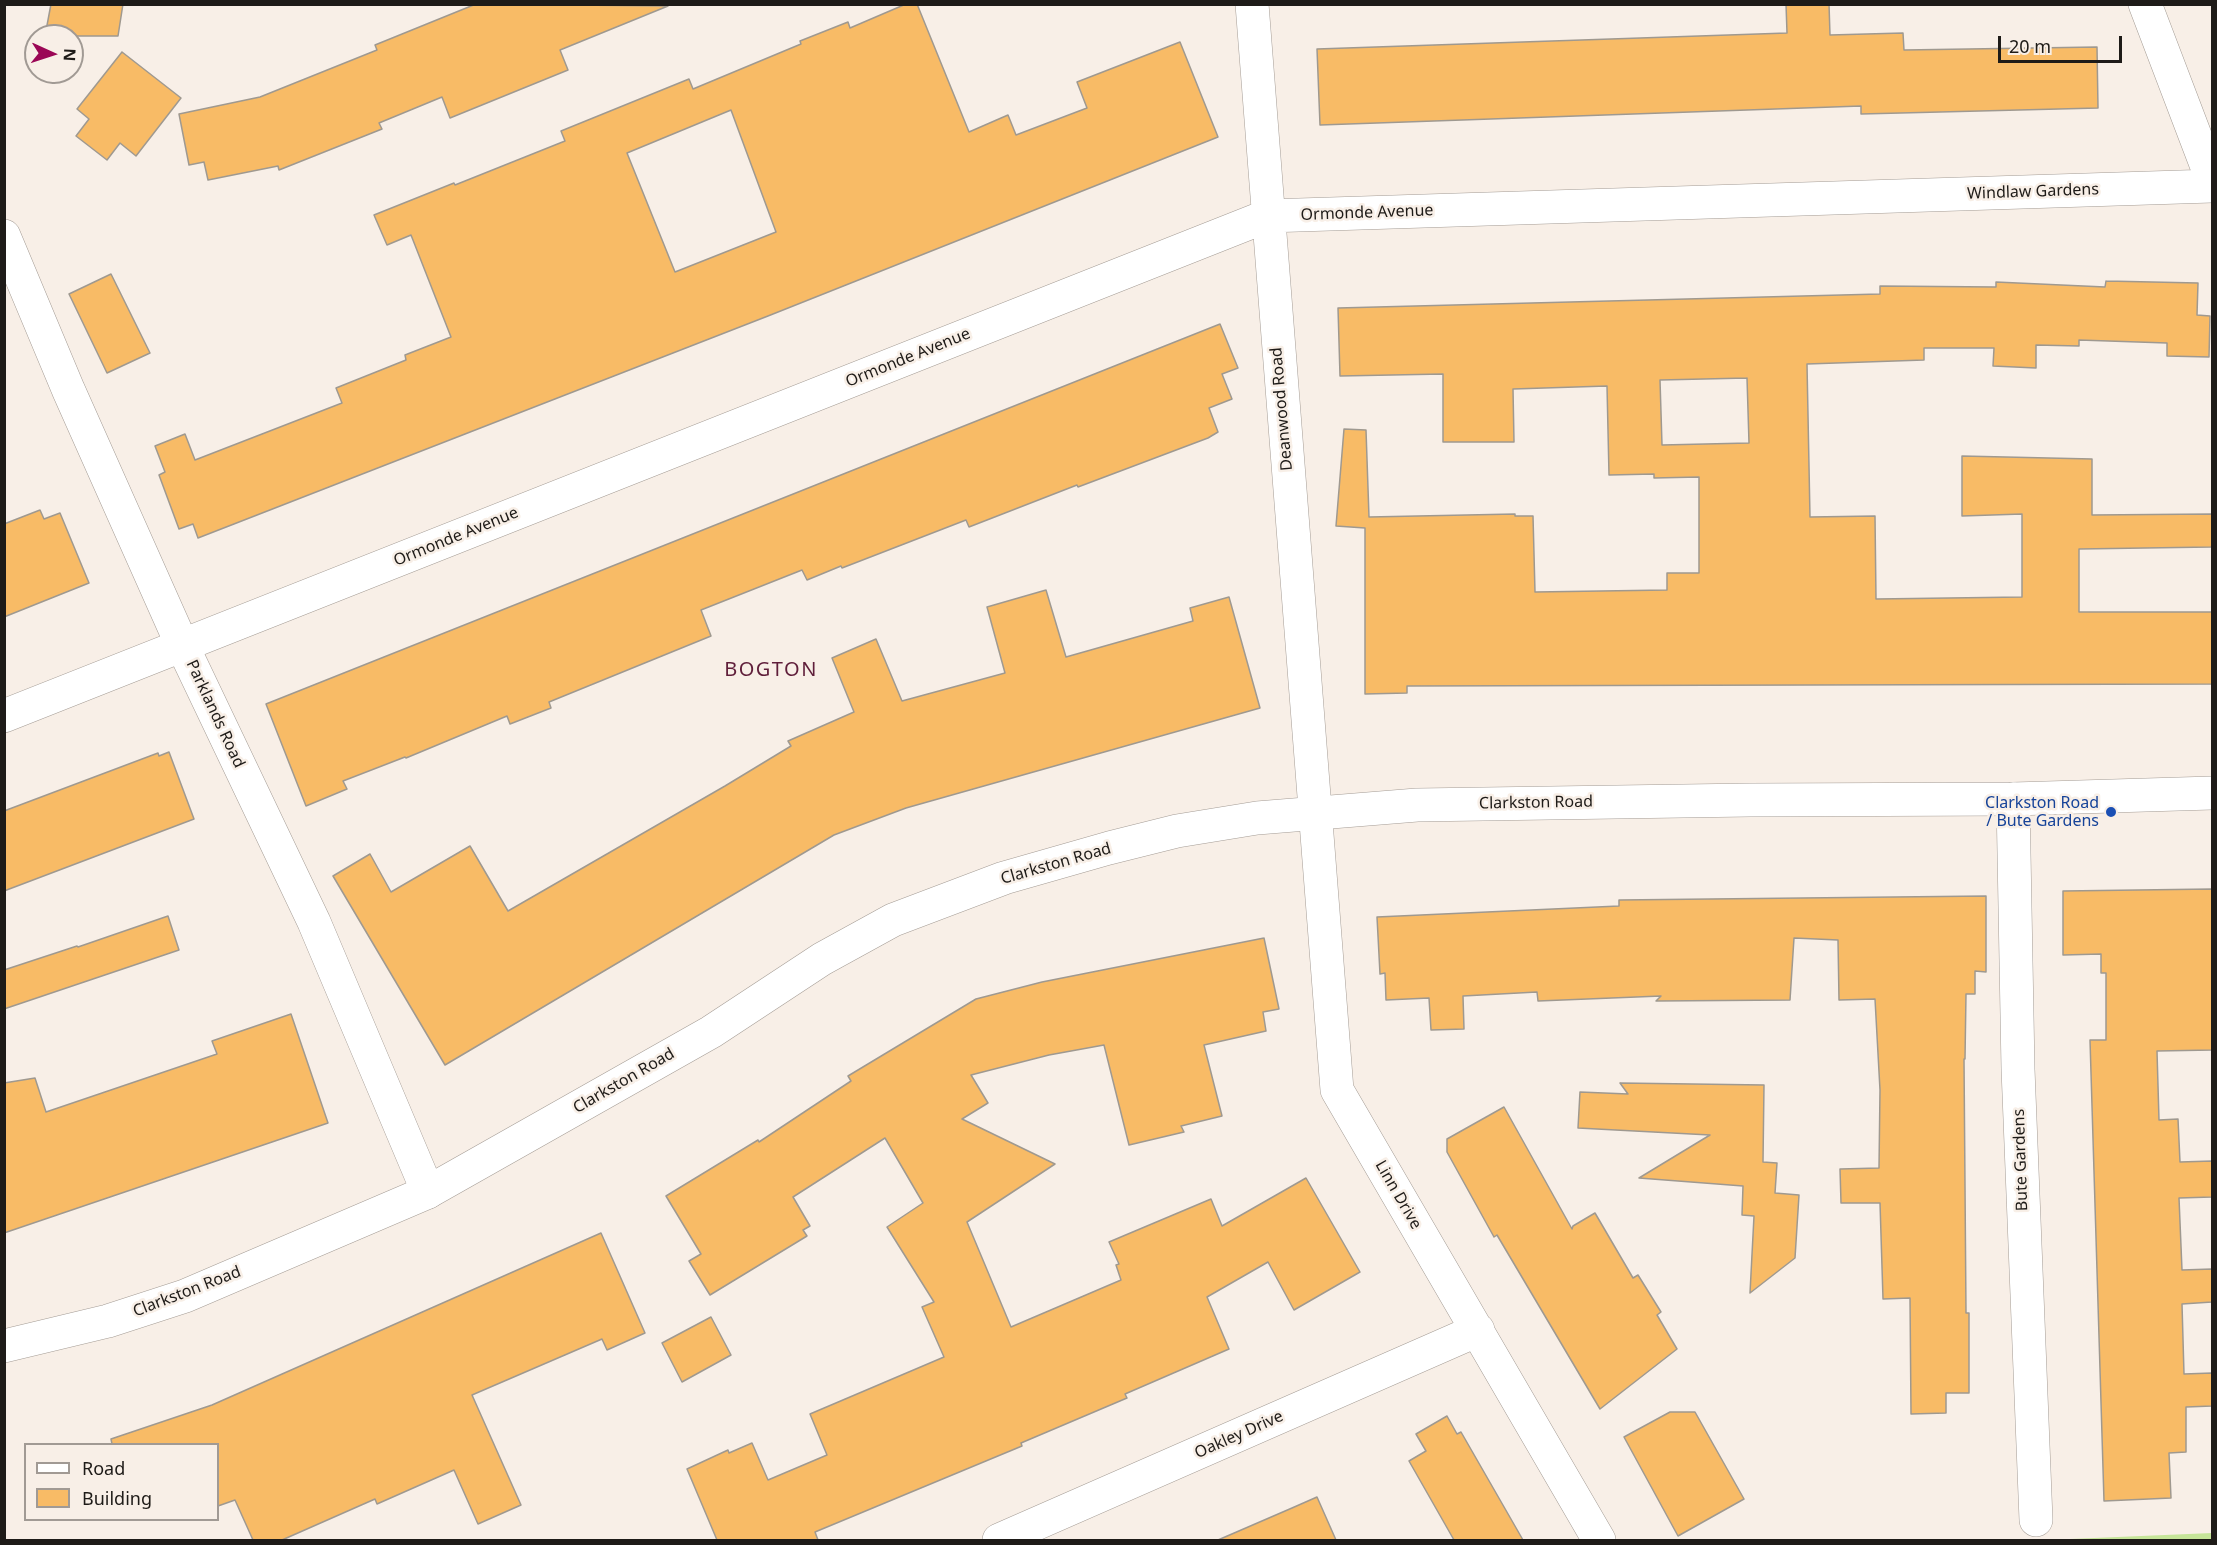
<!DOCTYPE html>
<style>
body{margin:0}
#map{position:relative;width:2217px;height:1545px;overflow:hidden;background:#f8efe7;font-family:"Noto Sans",sans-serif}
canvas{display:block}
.frame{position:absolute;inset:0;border:6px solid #1e1b18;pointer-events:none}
.legend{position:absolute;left:24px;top:1443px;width:195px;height:78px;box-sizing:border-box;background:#f8efe7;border:2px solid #a19a94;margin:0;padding:8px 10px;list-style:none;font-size:18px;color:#1e1b18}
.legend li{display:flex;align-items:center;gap:12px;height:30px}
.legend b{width:30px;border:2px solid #a19a94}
.north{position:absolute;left:24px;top:24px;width:60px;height:60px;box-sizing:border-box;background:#f8efe7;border:2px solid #a19a94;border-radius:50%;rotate:93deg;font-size:16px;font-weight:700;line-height:24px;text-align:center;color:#1e1b18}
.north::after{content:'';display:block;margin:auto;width:21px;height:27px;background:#9b0756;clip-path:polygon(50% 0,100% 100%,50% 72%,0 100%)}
.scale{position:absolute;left:1998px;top:36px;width:124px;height:27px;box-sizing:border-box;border:3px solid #1e1b18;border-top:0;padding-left:8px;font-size:18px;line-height:21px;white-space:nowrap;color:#1e1b18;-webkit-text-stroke:4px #f8efe7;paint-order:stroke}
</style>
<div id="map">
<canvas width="2217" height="1545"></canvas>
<div class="frame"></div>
<ul class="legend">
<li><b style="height:8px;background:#fff"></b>Road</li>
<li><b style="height:16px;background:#f8bb66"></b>Building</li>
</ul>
<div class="north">N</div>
<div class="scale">20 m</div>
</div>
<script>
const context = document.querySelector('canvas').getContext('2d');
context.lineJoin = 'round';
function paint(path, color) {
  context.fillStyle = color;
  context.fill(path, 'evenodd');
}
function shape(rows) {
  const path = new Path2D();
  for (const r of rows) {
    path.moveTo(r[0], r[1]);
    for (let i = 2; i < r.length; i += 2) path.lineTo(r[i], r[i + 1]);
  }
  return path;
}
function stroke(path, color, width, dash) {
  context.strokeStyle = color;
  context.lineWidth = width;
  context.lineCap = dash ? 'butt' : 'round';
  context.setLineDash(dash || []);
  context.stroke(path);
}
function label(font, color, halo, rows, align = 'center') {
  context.font = font + ' "Noto Sans",sans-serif';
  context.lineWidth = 5;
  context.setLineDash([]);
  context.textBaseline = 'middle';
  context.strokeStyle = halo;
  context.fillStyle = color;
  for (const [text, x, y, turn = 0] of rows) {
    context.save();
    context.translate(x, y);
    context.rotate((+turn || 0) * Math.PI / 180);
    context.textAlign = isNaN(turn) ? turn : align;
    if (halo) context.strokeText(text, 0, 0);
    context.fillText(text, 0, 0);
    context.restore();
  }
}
paint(shape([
 [2212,1533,2212,1540,2047,1540]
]), '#c6e599');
const building = shape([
 [51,4,123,4,118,36,45,36,51,4],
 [476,4,668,6,560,50,568,70,450,118,442,97,379,123,382,129,279,170,278,166,208,180,204,162,189,165,179,114,260,97,377,50,375,45,476,4],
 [906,4,917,4,969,132,1008,115,1016,135,1087,108,1077,82,1180,42,1218,137,768,316,198,538,193,524,179,529,159,475,165,472,155,446,185,434,195,460,342,403,336,388,406,360,405,355,451,337,411,235,387,245,374,215,454,183,455,185,565,141,561,131,689,79,693,89,801,44,800,41,848,22,850,28,906,4],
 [731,110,776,232,675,272,627,153,731,110],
 [1786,4,1829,4,1830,35,1903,33,1904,50,2097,47,2098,108,1861,114,1861,106,1320,125,1317,49,1787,33,1786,4],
 [122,52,181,98,136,156,120,143,107,160,76,136,89,119,77,109,122,52],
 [111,274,150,353,107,373,69,294,111,274],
 [2106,281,2198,283,2197,315,2210,316,2209,357,2167,356,2167,343,2079,340,2079,346,2036,345,2036,368,1993,366,1994,348,1924,348,1924,360,1807,364,1810,517,1875,516,1876,599,2022,597,2022,514,1962,516,1962,456,2092,459,2092,515,2212,514,2212,545,2211,547,2079,549,2079,612,2212,612,2212,684,1407,686,1407,693,1365,694,1365,528,1336,526,1344,429,1366,430,1369,517,1515,514,1515,516,1533,516,1535,592,1667,590,1667,573,1699,573,1699,477,1654,478,1654,474,1609,475,1607,386,1513,389,1514,442,1443,442,1443,374,1340,376,1338,308,1880,294,1880,286,1996,287,1996,282,2105,287,2106,281],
 [1747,378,1749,443,1662,445,1660,380,1747,378],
 [1220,324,1238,368,1222,374,1232,399,1209,408,1218,432,1208,438,1078,487,1077,485,969,527,966,520,842,568,841,566,807,580,802,570,701,610,711,636,549,702,551,708,510,724,507,716,406,758,405,757,343,781,347,789,306,806,266,704,1220,324],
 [40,510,44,519,60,513,89,583,4,617,4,524,40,510],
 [1046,590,1066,657,1193,621,1190,608,1229,597,1260,708,906,808,834,835,445,1065,333,876,370,854,391,892,470,846,508,911,725,786,791,746,788,741,854,712,832,658,876,639,902,701,1005,673,987,607,1046,590],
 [169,752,194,819,4,891,4,811,158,753,159,756,169,752],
 [2212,889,2212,1050,2157,1051,2159,1120,2178,1119,2180,1162,2212,1161,2212,1197,2179,1198,2182,1270,2212,1269,2212,1302,2182,1304,2184,1374,2212,1373,2212,1406,2186,1407,2186,1452,2169,1453,2171,1498,2104,1501,2090,1040,2106,1040,2106,973,2101,973,2101,954,2063,955,2063,891,2212,889],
 [1986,896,1986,972,1975,971,1975,994,1966,994,1965,1059,1964,1059,1966,1313,1969,1313,1969,1393,1946,1393,1946,1413,1911,1414,1910,1298,1883,1299,1880,1203,1841,1203,1840,1169,1879,1168,1880,1090,1875,999,1839,1000,1838,940,1794,938,1790,1000,1656,1001,1661,996,1538,1001,1537,992,1463,996,1464,1029,1431,1030,1429,998,1386,1000,1385,973,1380,974,1377,917,1619,906,1619,900,1986,896],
 [168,916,179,950,4,1009,4,970,77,946,78,947,168,916],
 [1264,938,1279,1009,1263,1012,1266,1031,1204,1045,1222,1116,1181,1126,1184,1132,1129,1145,1104,1045,1049,1055,971,1075,988,1103,962,1119,1055,1164,967,1222,1011,1327,1121,1280,1116,1265,1119,1264,1109,1242,1211,1199,1222,1226,1306,1178,1360,1272,1294,1310,1268,1262,1207,1297,1229,1349,1125,1394,1127,1398,1021,1443,1022,1446,815,1532,818,1540,717,1540,687,1469,728,1450,729,1453,752,1443,768,1480,827,1455,810,1414,944,1357,922,1307,934,1302,887,1227,923,1203,885,1138,793,1197,810,1226,803,1230,807,1236,710,1295,689,1261,701,1254,666,1196,758,1140,759,1142,851,1081,848,1076,976,999,1042,982,1264,938],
 [291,1014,328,1123,4,1233,4,1083,35,1078,46,1112,217,1054,212,1041,291,1014],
 [1620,1083,1764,1085,1763,1162,1777,1163,1775,1193,1799,1195,1795,1258,1750,1293,1754,1216,1742,1215,1743,1186,1639,1178,1710,1135,1578,1128,1580,1092,1628,1094,1620,1083],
 [1504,1107,1572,1229,1573,1226,1595,1213,1633,1278,1638,1275,1661,1312,1657,1315,1677,1349,1600,1409,1497,1235,1494,1237,1447,1152,1447,1139,1504,1107],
 [601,1233,645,1333,607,1350,602,1339,472,1395,521,1505,478,1524,454,1470,377,1504,375,1499,282,1540,253,1540,235,1500,218,1506,218,1444,112,1444,111,1439,212,1405,601,1233],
 [711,1317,731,1355,682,1382,662,1343,711,1317],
 [1670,1412,1695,1412,1744,1499,1678,1536,1624,1437,1670,1412],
 [1447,1416,1457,1434,1461,1432,1523,1540,1454,1540,1409,1461,1426,1451,1416,1434,1447,1416],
 [1317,1497,1336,1540,1218,1540,1292,1508,1317,1497]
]);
paint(building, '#f8bb66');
stroke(building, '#9f9990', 1.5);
const minor = shape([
 [1252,4,1337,1090,1599,1540],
 [2145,4,2212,180],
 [4,236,68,389,182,645,314,922,428,1192],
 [4,716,1267,216,2212,186],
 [2013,799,2018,1069,2036,1520],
 [999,1540,1478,1330]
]);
const secondary = shape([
 [4,1346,108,1321,185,1296,428,1192,711,1032,822,959,893,920,1004,878,1109,848,1177,831,1257,818,1417,805,1750,800,2013,799,2212,793]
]);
stroke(minor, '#a49c95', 34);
stroke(secondary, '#a49c95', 34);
stroke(minor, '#fff', 33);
stroke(secondary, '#fff', 33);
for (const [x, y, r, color] of [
 [2111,812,6,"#1a4fb4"]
]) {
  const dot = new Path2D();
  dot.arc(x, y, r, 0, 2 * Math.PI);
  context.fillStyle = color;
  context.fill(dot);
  stroke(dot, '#f8efe7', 2);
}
label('16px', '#1e1b18', '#f8efe7', [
 ["Windlaw Gardens",2033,192,-2],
 ["Ormonde Avenue",1367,213,-2],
 ["Ormonde Avenue",908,358,-22],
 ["Deanwood Road",1282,409,-95],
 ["Ormonde Avenue",456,537,-22],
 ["Parklands Road",215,714,65],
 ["Clarkston Road",1536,803,-1],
 ["Clarkston Road",1056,864,-16],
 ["Clarkston Road",624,1081,-30],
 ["Bute Gardens",2021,1160,-92],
 ["Linn Drive",1398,1195,60],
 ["Clarkston Road",187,1292,-21],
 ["Oakley Drive",1239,1435,-24]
]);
label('16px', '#164399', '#f8efe7', [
 ["Clarkston Road",2099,803],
 ["/ Bute Gardens",2099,821]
], 'right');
context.letterSpacing = '1.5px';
label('20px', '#5f1e3a', '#f8efe7', [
 ["BOGTON",771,670]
]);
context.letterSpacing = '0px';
</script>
